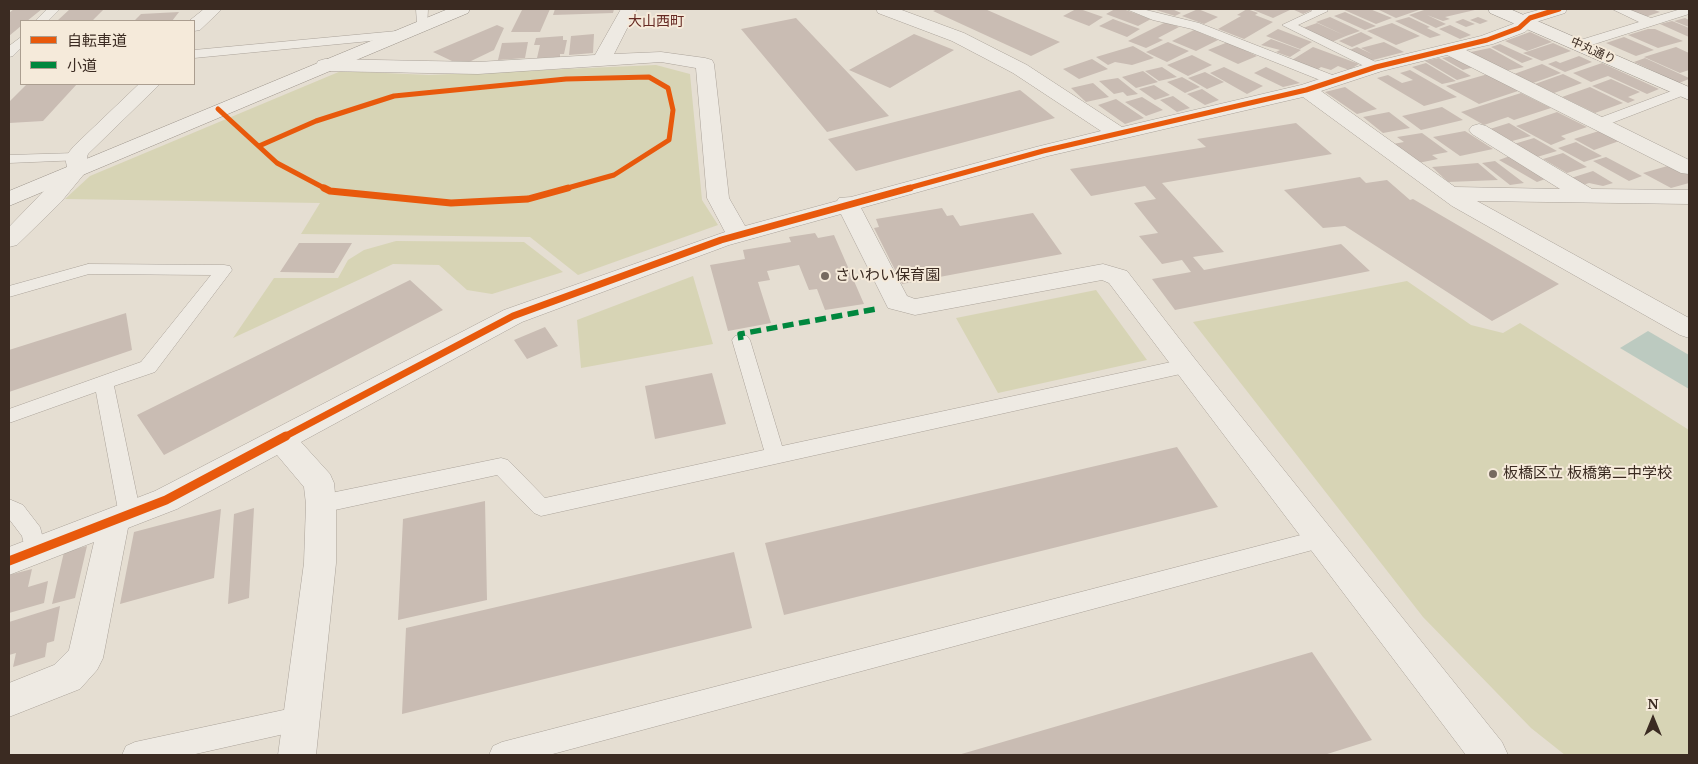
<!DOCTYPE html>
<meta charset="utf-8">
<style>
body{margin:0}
#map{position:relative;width:1698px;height:764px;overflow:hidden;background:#e5ded2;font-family:"Noto Serif","Noto Sans JP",serif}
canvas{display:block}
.frame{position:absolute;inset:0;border:10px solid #3b2b22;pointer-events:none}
.legend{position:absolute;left:20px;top:20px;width:175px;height:65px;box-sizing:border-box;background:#f5eada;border:1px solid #ab9e90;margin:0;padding:6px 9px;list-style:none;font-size:15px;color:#3b2b22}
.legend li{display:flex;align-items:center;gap:10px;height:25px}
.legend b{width:25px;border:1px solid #ab9e90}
.north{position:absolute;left:1628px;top:694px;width:50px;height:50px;-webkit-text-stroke:4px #f5eada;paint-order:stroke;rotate:0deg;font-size:14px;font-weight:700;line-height:20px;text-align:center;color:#3b2b22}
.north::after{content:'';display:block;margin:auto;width:18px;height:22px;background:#3b2b22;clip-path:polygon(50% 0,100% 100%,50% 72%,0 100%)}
</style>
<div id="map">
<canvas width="1698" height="764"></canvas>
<div class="frame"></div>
<ul class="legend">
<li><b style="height:6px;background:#e8590c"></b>自転車道</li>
<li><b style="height:6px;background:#00873e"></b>小道</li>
</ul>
<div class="north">N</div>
</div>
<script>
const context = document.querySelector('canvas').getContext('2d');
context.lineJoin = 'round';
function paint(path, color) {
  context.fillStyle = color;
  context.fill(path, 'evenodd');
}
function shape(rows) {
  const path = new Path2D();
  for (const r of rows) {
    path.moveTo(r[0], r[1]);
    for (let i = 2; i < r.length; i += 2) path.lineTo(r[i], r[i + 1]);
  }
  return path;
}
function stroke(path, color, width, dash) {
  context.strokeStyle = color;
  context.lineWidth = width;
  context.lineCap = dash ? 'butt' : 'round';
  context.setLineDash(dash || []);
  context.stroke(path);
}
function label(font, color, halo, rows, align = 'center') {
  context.font = font + ' "Noto Serif","Noto Sans JP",serif';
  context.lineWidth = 4;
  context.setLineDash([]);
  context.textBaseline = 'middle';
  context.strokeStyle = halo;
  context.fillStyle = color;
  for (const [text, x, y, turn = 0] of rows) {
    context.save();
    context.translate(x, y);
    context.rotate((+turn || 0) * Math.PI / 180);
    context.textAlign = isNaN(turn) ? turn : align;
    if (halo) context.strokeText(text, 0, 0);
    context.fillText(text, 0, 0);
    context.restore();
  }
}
paint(shape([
 [656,65,690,74,702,200,718,225,578,275,530,237,301,234,320,203,65,199,90,176,341,71,429,75],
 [396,241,524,242,563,272,492,294,467,290,439,265,393,264,233,338,274,278,338,278,348,260,364,250],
 [693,276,713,344,581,368,577,320],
 [1407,281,1471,325,1503,333,1520,323,1689,430,1689,754,1687,755,1565,755,1531,728,1423,617,1193,322],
 [1096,290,1147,360,998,393,956,318]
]), '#d7d4b5');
paint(shape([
 [1648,331,1689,355,1689,389,1620,348]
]), '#bccac0');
paint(shape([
 [14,9,42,9,27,21,21,21,21,26,9,36,9,13],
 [70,9,104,9,92,21,57,21],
 [550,9,540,32,511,32,522,10],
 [555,9,614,9,613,13,553,15],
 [938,9,985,9,1060,42,1031,56,933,11],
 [1076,9,1080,9,1103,17,1089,26,1063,16],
 [1115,9,1123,9,1151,19,1138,26,1106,14],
 [1153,9,1172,9,1181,13,1175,16],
 [1198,9,1218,17,1204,24,1182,16],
 [1247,9,1258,13,1255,15,1273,22,1244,39,1218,29,1241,16,1237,15],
 [1251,9,1309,9,1312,10,1303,14,1292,9,1273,18],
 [1342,9,1370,9,1392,18,1376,24],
 [1377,9,1416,9,1419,10,1396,18],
 [1427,9,1479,9,1445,17,1450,19,1443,21,1427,15,1446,24,1436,28,1409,15],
 [1624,9,1652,9,1660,12,1645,17],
 [179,12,172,21,134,21,141,14],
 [1345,12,1376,26,1365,30,1334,16],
 [1330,17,1360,31,1346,36,1316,22],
 [1409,17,1430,27,1427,28,1441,35,1430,38,1395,21],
 [1478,17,1488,21,1480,24,1470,20],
 [796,18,889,116,827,132,741,29],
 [1685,18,1689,20,1689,27,1674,21],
 [1113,19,1140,29,1127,37,1099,26],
 [1463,19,1475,24,1466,27,1455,22],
 [1672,21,1689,28,1689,37,1660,24],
 [1166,22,1179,27,1158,38,1163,40,1146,48,1128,41],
 [1317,23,1346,36,1332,42,1303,28],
 [1392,23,1420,36,1396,45,1367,31],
 [497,25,504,28,494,50,469,62,452,61,433,52],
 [1450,25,1471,35,1460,39,1439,29],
 [1278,29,1312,42,1300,49,1266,36],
 [1648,29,1655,29,1683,41,1658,48,1628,35],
 [1194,30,1218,40,1196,51,1172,41],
 [1361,32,1373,38,1352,47,1339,41],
 [1530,32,1552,42,1527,51,1505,41],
 [594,34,593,53,569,55,571,36],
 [914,34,954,50,890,88,849,70],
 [563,36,563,40,567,40,564,54,560,54,560,57,537,58,540,45,534,45,536,38],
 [1624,37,1654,50,1636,56,1606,43],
 [1271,39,1301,50,1290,57,1276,52,1280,50,1261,45],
 [528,42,525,58,498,60,502,43],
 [1168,42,1189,51,1167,62,1146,52],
 [1228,42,1257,56,1238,64,1208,50],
 [1384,42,1404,52,1369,61,1347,51,1357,47,1372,54,1361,48],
 [1553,43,1571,51,1542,61,1523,53],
 [1500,44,1533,59,1522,63,1491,47],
 [1133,46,1154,58,1132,65,1115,62,1108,65,1096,57],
 [1313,47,1359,64,1349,70,1338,66,1331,70,1321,67,1317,70,1292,60],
 [1676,47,1689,53,1689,70,1680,73,1644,57],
 [1490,48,1524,67,1501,72,1466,53],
 [1192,55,1212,65,1188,76,1167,65],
 [1452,56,1474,67,1463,70,1442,58],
 [1579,56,1592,62,1565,72,1548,64,1556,61,1560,63],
 [1439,58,1471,76,1457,80,1425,61],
 [1645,58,1689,78,1689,79,1679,83,1634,62],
 [1092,59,1108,69,1079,79,1063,69],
 [1426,63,1456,81,1442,84,1412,67],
 [1602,63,1659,89,1647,94,1608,76,1591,82,1573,73],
 [1542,64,1561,73,1533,83,1514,74],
 [1162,67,1177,77,1159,81,1145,71],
 [1224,67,1263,86,1247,94,1210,73],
 [1266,67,1300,83,1283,87,1254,73],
 [1410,70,1457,97,1424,106,1377,78,1388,75,1402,83,1413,80,1400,73],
 [1143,71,1158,82,1136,88,1122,77],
 [1205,72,1224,82,1207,89,1188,78],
 [1488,74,1521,90,1479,104,1446,86],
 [1563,74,1582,83,1554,93,1535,84],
 [1182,77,1200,87,1185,93,1167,82],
 [1118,78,1138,94,1127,96,1123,92,1114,94,1099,81],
 [1611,79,1640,92,1628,97,1635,100,1628,103,1592,86],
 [1093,83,1109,97,1086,102,1071,88],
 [27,84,77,84,43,121,9,123,9,102],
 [1154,85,1170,95,1155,100,1139,89],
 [1345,87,1377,109,1357,114,1325,92],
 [1590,87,1623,103,1595,113,1562,97],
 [1202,89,1219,100,1205,105,1187,94],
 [1020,90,1055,118,856,171,828,139],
 [1521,93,1551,108,1514,120,1508,117,1484,125,1461,112],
 [1173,96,1190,108,1177,112,1160,100],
 [1142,97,1163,110,1146,116,1125,102],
 [1116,99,1144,118,1125,124,1098,105],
 [1442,107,1463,120,1421,130,1402,116],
 [1389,112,1410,128,1383,133,1363,117],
 [1557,112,1587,127,1561,136,1566,139,1551,145,1516,126],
 [1296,123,1332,154,1162,183,1224,252,1193,257,1204,270,1341,244,1370,271,1175,310,1152,279,1191,272,1182,260,1162,264,1139,236,1158,233,1134,203,1156,199,1145,186,1091,196,1070,169,1206,147,1197,139],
 [1509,123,1531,136,1512,141,1490,129],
 [1602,130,1622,140,1594,150,1574,139],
 [1465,131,1493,149,1460,156,1433,137],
 [1422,133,1448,152,1432,155,1438,159,1418,163,1393,144,1404,142,1397,137],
 [1534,138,1557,151,1537,157,1514,144],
 [1576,142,1602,156,1584,162,1558,148],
 [1563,153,1587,167,1567,173,1543,159],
 [1510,156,1548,178,1537,182,1499,160],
 [1606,157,1642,176,1629,181,1593,161],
 [1495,161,1524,183,1510,185,1482,163],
 [1478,163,1498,180,1448,182,1432,167],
 [1671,165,1689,175,1689,183,1671,188,1643,173],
 [1593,171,1613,183,1603,186,1589,183,1583,185,1571,178],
 [1360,177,1366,183,1387,180,1410,200,1413,199,1559,284,1492,321,1345,226,1323,228,1284,190],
 [942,208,947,216,953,215,960,226,1033,213,1062,254,902,284,874,228,879,227,876,219],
 [815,233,818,238,834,235,864,304,825,310,817,289,809,290,799,265,767,271,770,280,758,282,771,323,728,331,710,265,745,259,743,250,791,242,789,237],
 [299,243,352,243,334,273,280,272],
 [410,280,443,310,164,455,137,415],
 [126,313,132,350,9,392,9,350],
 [545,327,558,346,527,359,514,340],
 [712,373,726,424,655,439,645,386],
 [1177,447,1218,507,784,615,765,543],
 [485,501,487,600,398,620,403,519],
 [254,508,249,598,228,604,234,514],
 [221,509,214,578,120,604,134,532],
 [87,546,75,598,52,604,64,552],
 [734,552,752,628,402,714,406,628],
 [32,569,28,587,48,581,44,603,9,613,9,575],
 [60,606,54,641,47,643,45,657,13,667,16,653,9,655,9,622],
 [1312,652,1372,740,1324,755,958,755]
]), '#c9bcb3');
const lane = shape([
 [47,9,60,9,48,21,35,21,47,9],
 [416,9,428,9,427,27,423,28,417,24,416,9],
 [1126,9,1142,9,1199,23,1340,78,1341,81,1340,84,1330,84,1192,29,1153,20,1126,9],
 [1310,9,1326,9,1328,11,1298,25,1380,64,1382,67,1380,70,1372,70,1282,25,1312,11,1310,9],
 [1612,9,1628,9,1651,18,1681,9,1689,9,1689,14,1582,48,1574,48,1572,45,1574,42,1639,22,1612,9],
 [397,31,403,35,401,38,194,58,194,50,397,31],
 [21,37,21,48,13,56,9,57,9,46,21,37],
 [1682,87,1687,88,1689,91,1687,94,1604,126,1599,127,1592,123,1594,120,1682,87],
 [76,153,83,157,81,160,9,163,9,155,76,153],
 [88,264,224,265,230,266,232,270,155,372,114,386,141,515,138,521,130,524,122,521,119,515,96,392,9,423,9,409,141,362,211,275,89,274,9,297,9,286,88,264],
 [741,334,747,336,750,340,782,446,1185,359,1192,361,1194,366,1192,371,1185,373,541,516,534,513,497,475,321,513,314,510,310,504,314,498,321,495,501,458,508,460,545,498,764,450,732,340,735,336,741,334],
 [9,499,23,505,40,527,46,550,43,557,35,559,27,557,22,536,9,519,9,499],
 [1320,530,1328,533,1331,539,1328,545,1320,548,549,755,489,755,493,746,502,742,1320,530],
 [302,706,311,709,315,718,311,727,302,730,191,755,122,755,126,746,135,742,302,706]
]);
const street = shape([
 [204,9,222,9,200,30,194,31,194,21,189,21,204,9],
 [621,9,637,9,614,54,661,52,705,58,712,60,714,64,729,198,745,226,837,201,839,198,851,197,1036,147,1101,131,1013,73,952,41,878,13,876,9,899,9,964,33,1027,65,1122,127,1301,85,1369,63,1481,36,1513,24,1524,14,1542,9,1567,9,1565,13,1536,22,1525,32,1493,44,1466,50,1689,160,1689,174,1681,173,1447,55,1382,71,1321,91,1455,187,1560,189,1472,134,1469,130,1472,126,1479,124,1486,126,1592,189,1689,190,1689,204,1477,201,1689,318,1689,338,1680,335,1452,206,1303,97,1048,156,861,208,907,296,915,299,1103,264,1127,271,1195,359,1502,742,1508,755,1466,755,1109,283,1102,280,915,315,888,308,841,214,729,245,522,322,301,442,330,474,334,483,336,504,336,563,316,755,278,755,304,563,306,504,304,487,277,455,177,509,128,528,103,658,97,670,80,689,9,717,9,683,54,665,69,650,94,542,9,575,9,547,155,491,504,310,725,232,707,198,696,68,661,62,478,74,325,71,318,69,316,65,318,61,325,59,478,62,595,55,621,9],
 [139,84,160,84,88,154,87,157,89,168,61,202,17,245,9,247,9,227,67,167,65,157,74,146,139,84]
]);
const secondary = shape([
 [448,9,470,9,468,13,9,206,9,191,448,9],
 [1488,9,1510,9,1689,87,1689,100,1490,13,1488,9]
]);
stroke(lane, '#aba39a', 1);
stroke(street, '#aba39a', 1);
stroke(secondary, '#9b938a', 1);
paint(lane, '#eeeae3');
paint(street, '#eeeae3');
paint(secondary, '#eeeae3');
stroke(shape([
 [741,340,740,334,876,309]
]), '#00873e', 5.5, [11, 5.5]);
stroke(shape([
 [218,109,277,163,326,189],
 [259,146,316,121,394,96,566,79,649,77,668,88,673,110,669,140,614,175,564,189],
 [905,189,1043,151,1306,90,1376,67,1487,40,1519,28,1530,18,1559,9]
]), '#e8590c', 5);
stroke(shape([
 [324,188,330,191,451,203,528,199,568,188],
 [284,437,513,316,721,240,910,188]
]), '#e8590c', 7);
stroke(shape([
 [9,561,166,500,286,436]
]), '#e8590c', 9);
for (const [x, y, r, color] of [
 [825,276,5,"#766a60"],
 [1493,474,5,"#766a60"]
]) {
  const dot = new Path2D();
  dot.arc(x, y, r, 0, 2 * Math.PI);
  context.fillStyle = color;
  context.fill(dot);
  stroke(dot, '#f5eada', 2);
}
label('12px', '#3b2b22', '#f5eada', [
 ["中丸通り",1593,51,24]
]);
label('14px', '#662a23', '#f5eada', [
 ["大山西町",656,22]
]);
label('15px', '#3b2b22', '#f5eada', [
 ["さいわい保育園",835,276],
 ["板橋区立 板橋第二中学校",1503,474]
], 'left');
</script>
